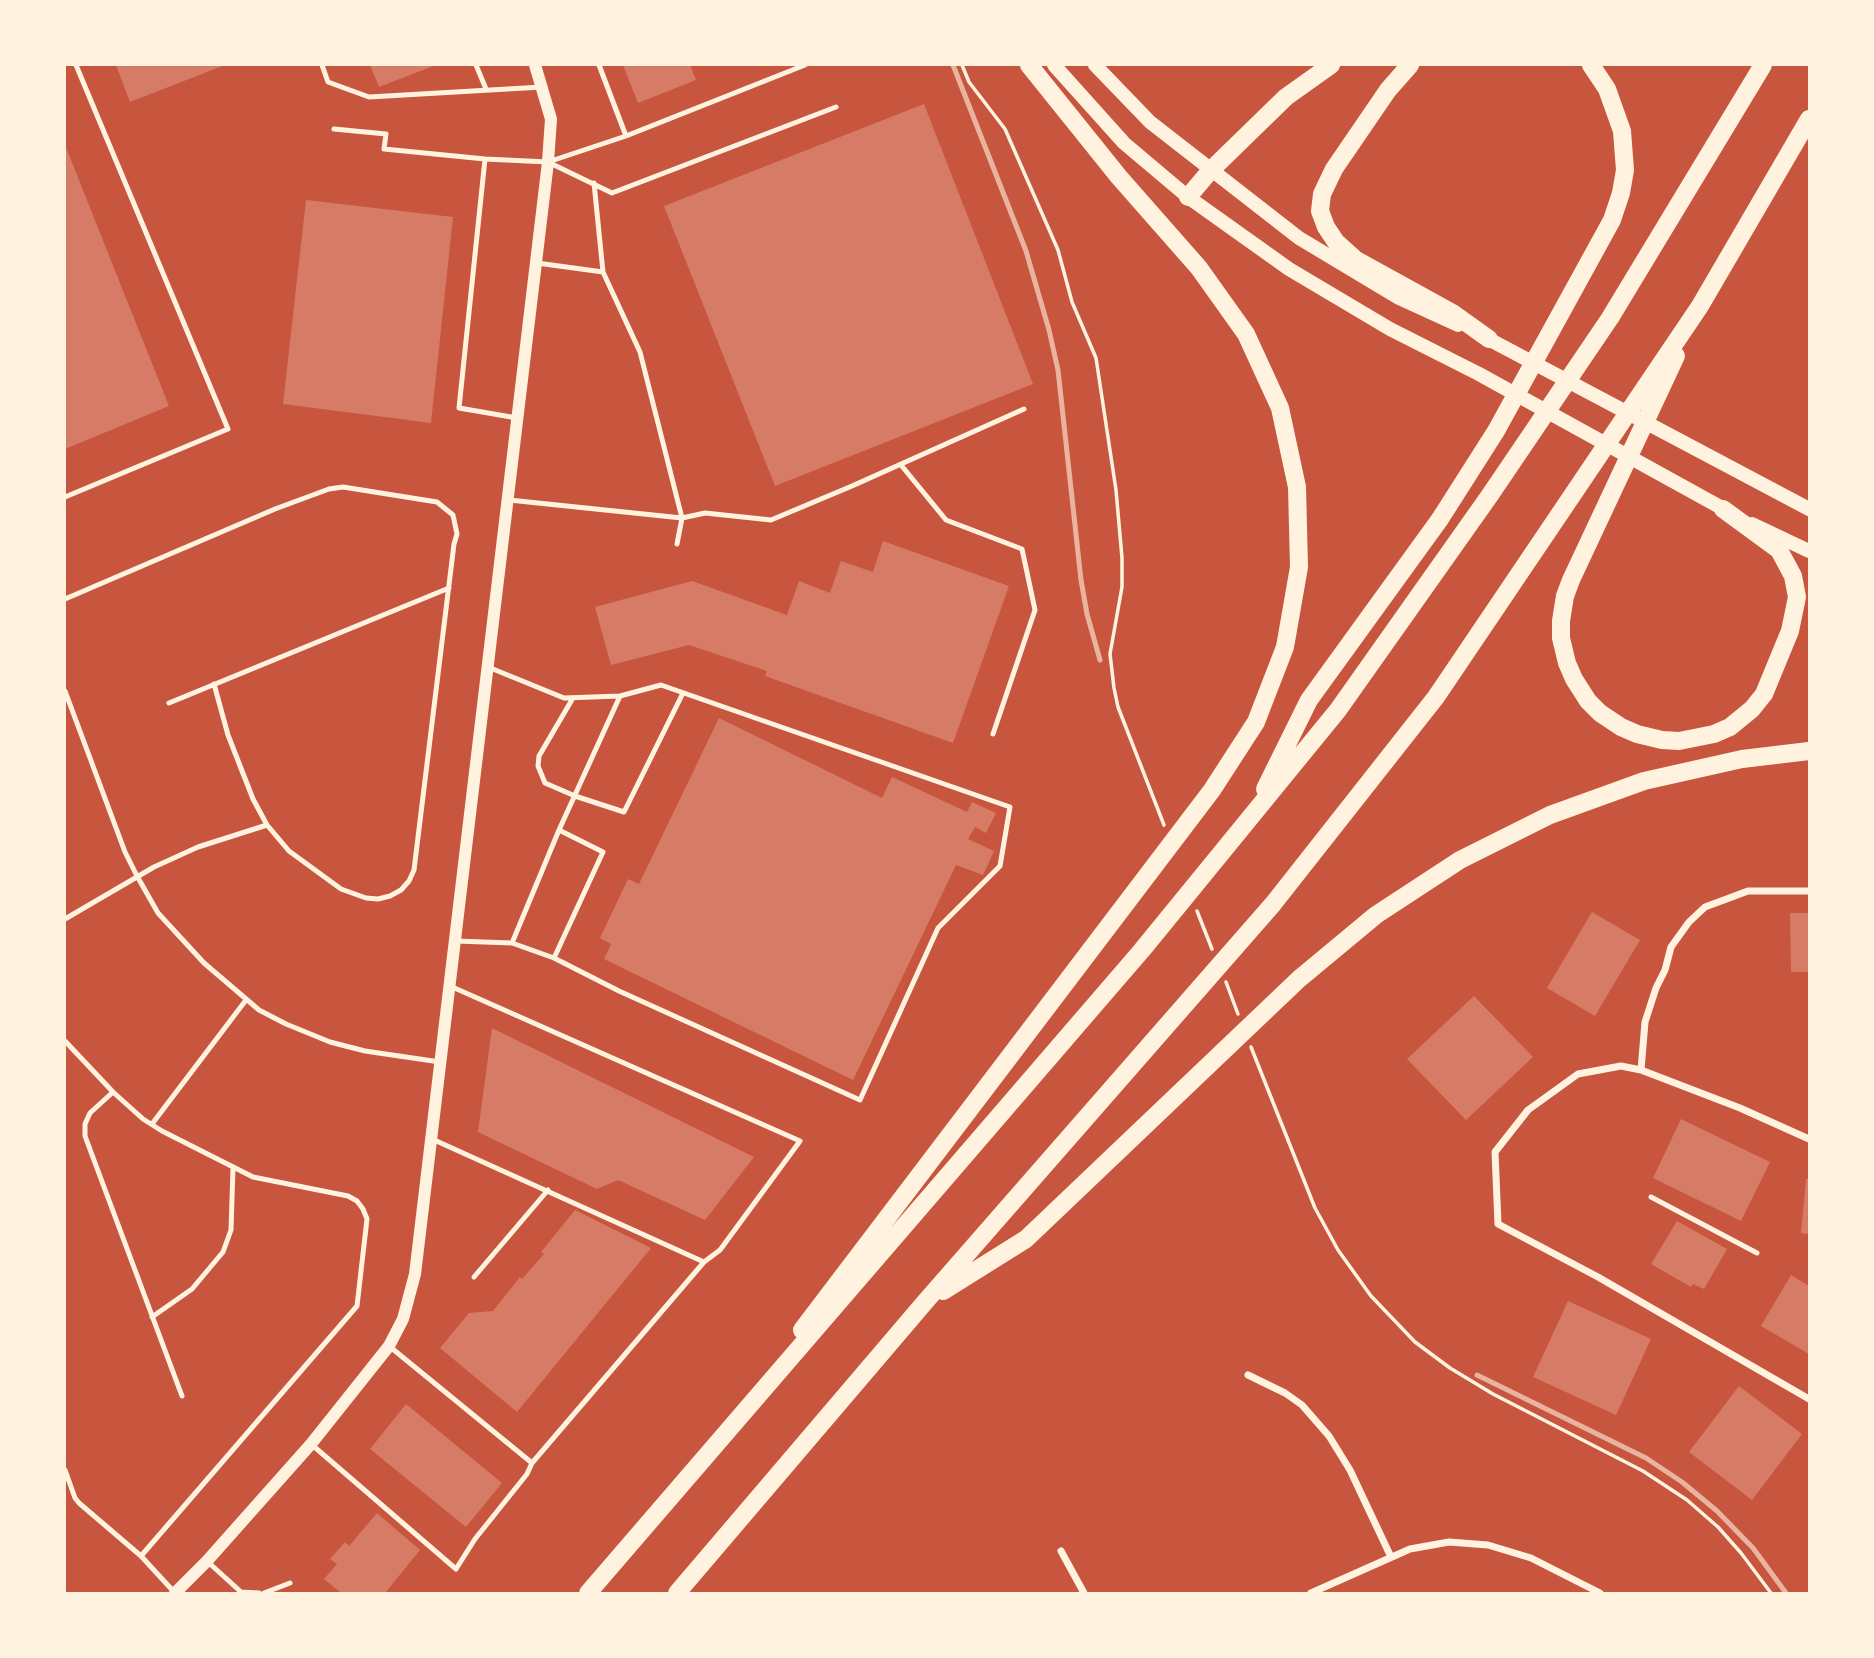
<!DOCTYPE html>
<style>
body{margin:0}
#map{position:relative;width:1874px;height:1658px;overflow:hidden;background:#c8553d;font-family:"Space Grotesk",sans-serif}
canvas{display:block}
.frame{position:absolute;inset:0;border:66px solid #fff3e0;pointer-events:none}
</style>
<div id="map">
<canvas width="1874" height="1658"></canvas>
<div class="frame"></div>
</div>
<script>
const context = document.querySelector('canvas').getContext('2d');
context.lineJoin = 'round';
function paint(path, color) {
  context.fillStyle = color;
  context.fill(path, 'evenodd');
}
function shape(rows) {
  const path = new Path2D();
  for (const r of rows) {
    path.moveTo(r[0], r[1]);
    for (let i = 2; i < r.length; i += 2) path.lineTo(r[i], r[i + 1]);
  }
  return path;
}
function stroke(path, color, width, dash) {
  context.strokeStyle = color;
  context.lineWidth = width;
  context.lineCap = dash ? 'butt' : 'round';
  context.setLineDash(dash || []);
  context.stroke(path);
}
paint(shape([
 [116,65,225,65,130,102],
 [370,65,436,65,379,87],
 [623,65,690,65,696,80,638,103],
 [924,104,1033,384,775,486,664,206],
 [65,145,169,406,65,449],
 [306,200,453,217,431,423,283,404],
 [883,541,1009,586,953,743,765,676,767,671,689,645,611,665,595,607,692,581,787,615,799,581,830,593,841,561,873,572],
 [719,718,882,798,892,777,967,812,972,802,996,813,986,833,975,827,968,839,994,851,983,875,956,865,853,1080,604,959,611,944,600,938,628,879,639,884],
 [1592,912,1640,940,1595,1016,1547,988],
 [1790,913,1809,913,1809,972,1791,972],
 [1474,996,1533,1057,1466,1120,1407,1059],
 [492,1028,754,1157,705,1220,618,1180,597,1189,478,1132],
 [1681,1119,1770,1162,1741,1221,1653,1178],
 [1806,1179,1809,1179,1809,1234,1801,1233],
 [575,1210,651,1248,517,1412,440,1348,469,1313,493,1311,520,1277,522,1279,544,1254,541,1252],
 [1677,1221,1727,1249,1704,1289,1693,1284,1691,1287,1651,1264],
 [1791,1275,1809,1286,1809,1354,1761,1326],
 [1568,1301,1651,1339,1616,1415,1533,1377],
 [1739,1386,1802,1434,1752,1500,1689,1452],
 [406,1404,502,1483,466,1527,370,1449],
 [377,1513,420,1550,385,1593,341,1593,324,1579,337,1564,330,1559,345,1542,349,1546]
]), '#d67c66');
stroke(shape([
 [962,65,969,82,1005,129,1058,250,1072,302,1096,358,1116,490,1122,558,1122,587,1110,654,1114,688,1118,707,1164,825],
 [1197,911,1212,949],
 [1226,982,1238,1014],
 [1251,1047,1315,1208,1338,1250,1371,1296,1415,1342,1450,1368,1493,1394,1643,1471,1687,1500,1718,1527,1741,1553,1771,1593]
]), '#fff3e0', 3.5);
stroke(shape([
 [322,65,328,82,369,97,542,87],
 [476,65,486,89],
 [599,65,626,136],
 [334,129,386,134,384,149,485,159,548,162,626,136,805,65],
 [485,159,459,408,517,418],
 [550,163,612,193,836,107],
 [594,183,603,272,640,352,682,518,677,544],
 [537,263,603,272],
 [901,465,946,520,1022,549,1035,610,993,734],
 [65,497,228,429,76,65],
 [509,500,682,518,705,513,771,520,852,486,1024,409],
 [65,599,275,509,329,489,343,487,437,502,453,515,457,534,454,544,414,870,409,881,401,890,390,896,378,899,366,898,341,889,289,851,267,825,253,799,228,735,214,684],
 [65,691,125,852,137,876,158,913,204,963,259,1010,286,1024,330,1042,365,1051,440,1062],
 [573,698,539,756,538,766,545,783,575,796,624,812,683,693],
 [169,703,449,588],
 [65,919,154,867,198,847,267,825],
 [456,941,512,943,554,958,619,991,860,1100,938,928,1000,866,1010,807,661,685,620,696,564,698,488,667],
 [512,943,559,830,620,696],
 [554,958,603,852,559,830],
 [65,1041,113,1092,143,1119,162,1131,253,1177,348,1196,357,1201,363,1209,367,1219,357,1306,141,1556],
 [113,1092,90,1113,85,1124,85,1136,182,1396],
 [152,1124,246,1000],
 [432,1139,704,1262],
 [1651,1197,1757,1253],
 [474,1277,548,1190],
 [152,1317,192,1289,223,1252,231,1230,233,1168],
 [389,1346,532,1463],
 [311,1444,456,1569,475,1539,527,1474,532,1463,704,1262,720,1250,800,1141,450,986],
 [65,1470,75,1498,79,1503,141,1556,175,1593],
 [208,1562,241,1592,259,1593],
 [264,1593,290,1583]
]), '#fff3e0', 5);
stroke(shape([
 [1641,1070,1645,1022,1656,988,1665,970,1671,947,1689,922,1705,907,1748,891,1809,891],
 [1809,1139,1740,1108,1641,1070,1621,1066,1578,1074,1528,1110,1495,1152,1498,1224,1598,1277,1809,1399],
 [1248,1375,1285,1393,1302,1405,1329,1436,1350,1470,1391,1557],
 [1061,1551,1084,1593],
 [1311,1593,1410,1549,1449,1542,1488,1545,1531,1558,1600,1593]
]), '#fff3e0', 7);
stroke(shape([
 [175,1593,207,1561,311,1444,389,1346,403,1319,415,1274,548,162,551,119,535,65]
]), '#fff3e0', 12);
stroke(shape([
 [1054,65,1124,143,1188,197,1289,269,1390,329,1479,374,1731,513],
 [1095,65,1150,122,1299,238,1399,298,1458,325],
 [1479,334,1809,509],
 [1752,524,1809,551]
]), '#fff3e0', 14);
stroke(shape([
 [1410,65,1388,90,1334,169,1322,194,1320,211,1326,227,1336,242,1356,260,1454,314,1489,339],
 [1188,197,1210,171,1286,97,1331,65],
 [1676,356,1571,580,1565,596,1561,621,1561,638,1567,663,1574,679,1588,701,1600,713,1621,727,1637,734,1662,740,1679,741,1714,734,1730,727,1752,709,1764,694,1790,631,1797,597,1793,576,1779,550,1723,509],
 [1265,789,1309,700,1440,519,1496,431,1612,220,1621,193,1625,170,1622,131,1607,89,1591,65],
 [943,1291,1026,1239,1299,979,1376,915,1460,860,1550,815,1644,781,1742,759,1809,751],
 [802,1330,1212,790,1256,722,1285,647,1299,567,1297,487,1280,408,1246,334,1199,268,1119,177,1029,65],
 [588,1593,1142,950,1338,710,1490,495,1610,318,1763,65],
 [677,1593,925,1302,1273,904,1436,697,1700,306,1809,119]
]), '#fff3e0', 18);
stroke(shape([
 [953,65,1026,251,1049,330,1058,370,1081,580,1087,614,1100,660],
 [1477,1375,1646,1458,1682,1482,1717,1511,1753,1548,1786,1593]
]), '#e9b49f', 5);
</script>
